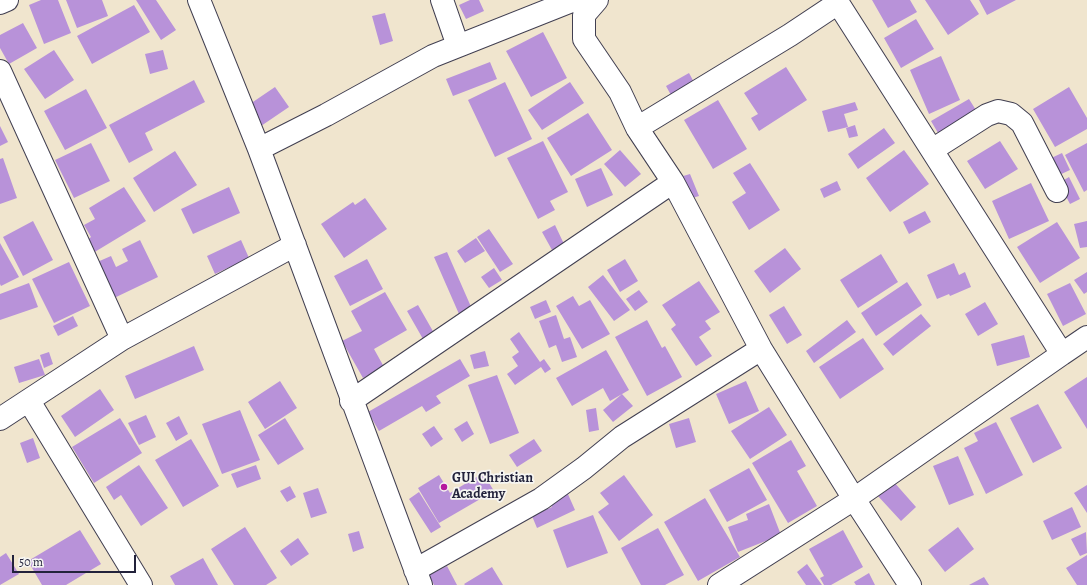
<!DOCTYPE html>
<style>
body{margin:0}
#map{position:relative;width:1087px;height:585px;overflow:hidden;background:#f0e5ce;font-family:Alegreya,serif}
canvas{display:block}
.scale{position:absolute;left:12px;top:555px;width:124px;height:18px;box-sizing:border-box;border:2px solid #22223b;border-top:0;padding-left:5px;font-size:12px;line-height:14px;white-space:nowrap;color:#22223b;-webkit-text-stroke:3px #f6f6f2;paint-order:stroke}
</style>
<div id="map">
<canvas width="1087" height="585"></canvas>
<div class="scale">50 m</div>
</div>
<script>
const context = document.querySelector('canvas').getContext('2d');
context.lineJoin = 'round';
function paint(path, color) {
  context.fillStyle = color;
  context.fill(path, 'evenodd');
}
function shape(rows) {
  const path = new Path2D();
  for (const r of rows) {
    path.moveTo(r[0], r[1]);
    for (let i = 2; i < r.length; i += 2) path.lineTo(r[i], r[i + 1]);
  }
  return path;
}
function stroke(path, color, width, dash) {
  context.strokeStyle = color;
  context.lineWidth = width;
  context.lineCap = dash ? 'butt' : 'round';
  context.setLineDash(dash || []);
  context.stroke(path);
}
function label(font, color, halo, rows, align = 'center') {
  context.font = font + ' Alegreya,serif';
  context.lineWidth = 3.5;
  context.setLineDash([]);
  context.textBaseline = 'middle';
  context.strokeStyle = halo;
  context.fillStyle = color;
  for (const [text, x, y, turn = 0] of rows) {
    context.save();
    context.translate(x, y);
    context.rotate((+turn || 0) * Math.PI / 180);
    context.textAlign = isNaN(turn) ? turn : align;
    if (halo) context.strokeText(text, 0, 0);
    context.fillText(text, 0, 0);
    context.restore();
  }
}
paint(shape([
 [41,0,58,0,71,33,44,44,29,5],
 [66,0,102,0,108,16,77,28],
 [136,0,156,0,176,30,161,40],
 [470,0,479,0,484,11,466,19,459,5],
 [872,0,910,0,917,12,888,28],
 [925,0,970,0,979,14,948,35],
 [979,0,1016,0,987,15],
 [134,5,150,32,92,64,77,36],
 [385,13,393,41,380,45,372,16],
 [916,19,934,49,901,68,884,38],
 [23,23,37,48,9,64,0,48,0,35],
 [543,32,567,78,531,97,506,51],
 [54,50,74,80,45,99,24,69],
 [163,50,168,69,150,74,145,54],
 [941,56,960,100,929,114,910,70],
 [490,62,497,79,453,96,446,79],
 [786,67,807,100,759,131,751,118,758,114,744,93],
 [689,73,695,84,672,97,666,86],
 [194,80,205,102,145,133,153,150,129,163,109,125],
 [505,82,532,139,495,157,468,100],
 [570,82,584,103,542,130,528,110],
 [275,87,289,107,261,126,247,106],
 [1069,87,1087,118,1087,129,1055,147,1033,109],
 [86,89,107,128,65,150,44,111],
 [969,99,979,115,941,138,931,121],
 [718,100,747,149,713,169,684,120],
 [855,102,858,110,844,114,848,127,828,132,822,111],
 [588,113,612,150,571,176,547,138],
 [855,125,858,136,849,138,846,128],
 [0,126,8,142,0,146],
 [884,128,895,143,858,169,848,154],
 [543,141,568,192,550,201,555,210,538,219,507,158],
 [1000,141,1018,169,985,189,967,161],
 [91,143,110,181,74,198,55,160],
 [1087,143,1087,190,1084,192,1065,155],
 [620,150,641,174,625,187,604,164],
 [904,150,929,184,890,212,866,178],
 [175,151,197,185,154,212,133,178],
 [1062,153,1070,170,1055,177,1047,160],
 [3,158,17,198,0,204,0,159],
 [750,163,780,210,749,230,732,202,746,193,733,173],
 [601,168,613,195,587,207,575,179],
 [690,174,699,196,689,199,680,177],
 [1069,177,1080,199,1070,204,1059,183],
 [837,181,841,190,824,198,820,189],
 [1031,183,1049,221,1009,239,992,201],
 [124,187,146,221,93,253,86,241,91,237,84,225,95,219,89,208],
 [229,187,240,213,193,234,181,209],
 [365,198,387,229,344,258,321,224,353,202,355,205],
 [925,211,931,222,909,234,903,222],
 [33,221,53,260,23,276,3,237],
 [1087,221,1087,247,1080,248,1074,224],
 [1057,222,1080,258,1040,283,1017,247],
 [555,225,564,244,552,250,542,232],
 [489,229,513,264,500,272,477,237],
 [476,238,485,251,465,263,457,251],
 [140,240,158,277,112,299,95,263,111,256,116,267,128,261,122,249],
 [241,240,249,258,215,274,207,256],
 [0,243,19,277,1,286,0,284],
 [785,248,801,269,770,293,754,271],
 [447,252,472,309,459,314,434,257],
 [881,254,898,282,858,308,840,280],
 [367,259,383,289,350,306,334,276],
 [625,259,638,281,620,292,607,270],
 [69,262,90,306,54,323,32,279],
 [954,263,959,275,965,272,971,287,950,296,949,294,937,299,927,275],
 [494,268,502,280,489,288,481,277],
 [1087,272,1087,292,1084,294,1074,280],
 [603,275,630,310,614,321,588,287],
 [699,281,720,312,705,321,711,329,699,337,712,356,696,366,671,329,676,325,662,305],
 [907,282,922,305,876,336,861,313],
 [29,283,38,307,0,320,0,294],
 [1070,283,1086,314,1063,326,1047,294],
 [639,290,648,302,635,311,626,299],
 [385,292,407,330,374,349,384,367,363,378,342,341,362,331,351,311],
 [573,296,579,306,590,300,610,334,582,349,556,306],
 [546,300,551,312,535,319,530,307],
 [985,302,998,324,978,336,965,314],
 [418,305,434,333,423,339,407,311],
 [784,306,802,335,787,344,769,315],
 [921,314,931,326,893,356,883,344],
 [556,315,564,339,570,337,577,357,562,362,556,345,549,348,539,321],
 [73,316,78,326,58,336,53,326],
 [647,320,662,348,665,346,682,377,647,396,615,337],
 [847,320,856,332,814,363,806,351],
 [519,332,540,362,544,359,551,369,545,373,541,367,515,385,507,374,518,366,512,357,519,352,510,339],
 [1024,335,1030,357,997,366,991,344],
 [863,338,884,369,840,399,819,367],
 [194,346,204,370,135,399,125,376],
 [606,350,629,390,610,401,603,388,572,406,556,378],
 [485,351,489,366,474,369,470,355],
 [49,352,53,364,44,368,40,355],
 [39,359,45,375,19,383,14,367],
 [460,359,470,376,436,396,441,403,426,412,422,406,379,431,368,412],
 [497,375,519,433,490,444,468,385],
 [1087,377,1087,429,1064,392],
 [280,381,297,408,265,429,248,402],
 [746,381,759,411,729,424,716,394],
 [100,389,114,410,75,437,61,416],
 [622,394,633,406,613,422,603,410],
 [1038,404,1062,448,1033,463,1010,418],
 [769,407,787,435,750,459,731,431],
 [596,408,599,430,589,432,586,410],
 [240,410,260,460,222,474,202,424],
 [146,415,156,437,139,445,128,423],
 [179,416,188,434,176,441,166,423],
 [120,418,142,453,94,483,72,447],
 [285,418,304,449,278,465,258,435],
 [689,418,696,442,676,448,669,424],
 [467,421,474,434,462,442,454,429],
 [996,422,1023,475,986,494,964,448,978,441,974,433],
 [434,426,443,439,431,447,422,434],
 [33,438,40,458,27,463,20,443],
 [191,439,219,486,183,507,155,460],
 [534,439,542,451,517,467,509,455],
 [791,440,806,466,797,471,817,506,788,523,752,463],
 [958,456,974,495,949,505,933,466],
 [139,465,168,508,141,526,121,495,114,500,106,487],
 [256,465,261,479,237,488,231,474],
 [749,468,767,500,727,522,709,490],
 [483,473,494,491,439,523,418,488,439,475,450,493],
 [624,475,653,515,619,541,598,512,609,504,600,493],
 [893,481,916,507,901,521,877,495],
 [1087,485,1087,513,1074,493],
 [290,486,296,497,287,502,280,491],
 [318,488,327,513,311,518,303,493],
 [419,492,441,527,431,533,409,499],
 [567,492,575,510,537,528,532,516,552,507,548,500],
 [705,498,740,557,698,581,664,522],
 [769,504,781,535,738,552,728,527,748,520,746,514],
 [1072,507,1081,527,1052,540,1043,521],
 [593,515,608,553,567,568,553,530],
 [245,527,277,578,266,585,234,585,211,549],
 [958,527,974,549,945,572,928,550],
 [658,528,684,575,665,585,641,585,621,548],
 [80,530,101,564,66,585,42,585,28,561],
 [843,530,863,567,831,585,824,585,820,578,824,576,809,549],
 [359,531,364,548,353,552,348,534],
 [1086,532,1087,553,1080,556,1071,539],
 [298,538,309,554,291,566,280,551],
 [6,553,19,574,0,585,0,557],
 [1087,555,1087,585,1077,585,1066,568],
 [203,558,218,585,175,585,170,576],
 [807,564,822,585,806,585,797,572],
 [447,566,457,585,434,585,429,575],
 [492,567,503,585,465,585,464,584],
 [869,573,875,585,856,585,854,582],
 [984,577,989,585,969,585]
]), '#b892d9');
const minor = shape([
 [199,0,259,149,421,585],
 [442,0,458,46],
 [597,0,584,15,584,39,620,92,637,128,673,182,761,349,854,499,1062,354,838,3,790,35,637,128],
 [0,3,7,0],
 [0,71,122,339],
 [259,149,326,115,433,56,574,0],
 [932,150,987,115,998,111,1011,114,1022,123,1057,191],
 [1062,354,1087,337],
 [29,401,141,585],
 [351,401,673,182],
 [0,419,122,339,295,245],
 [415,570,541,499,584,468,622,437,761,349],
 [719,585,854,499,910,585]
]);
stroke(minor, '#413f51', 24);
stroke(minor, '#fff', 22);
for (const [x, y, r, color] of [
 [444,487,4,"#b5179e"]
]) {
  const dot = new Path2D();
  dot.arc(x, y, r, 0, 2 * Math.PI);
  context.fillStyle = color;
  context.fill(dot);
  stroke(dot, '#f6f6f2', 1.5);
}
label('bold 14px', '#22223b', '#f6f6f2', [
 ["GUI Christian",452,479],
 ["Academy",452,495]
], 'left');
</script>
